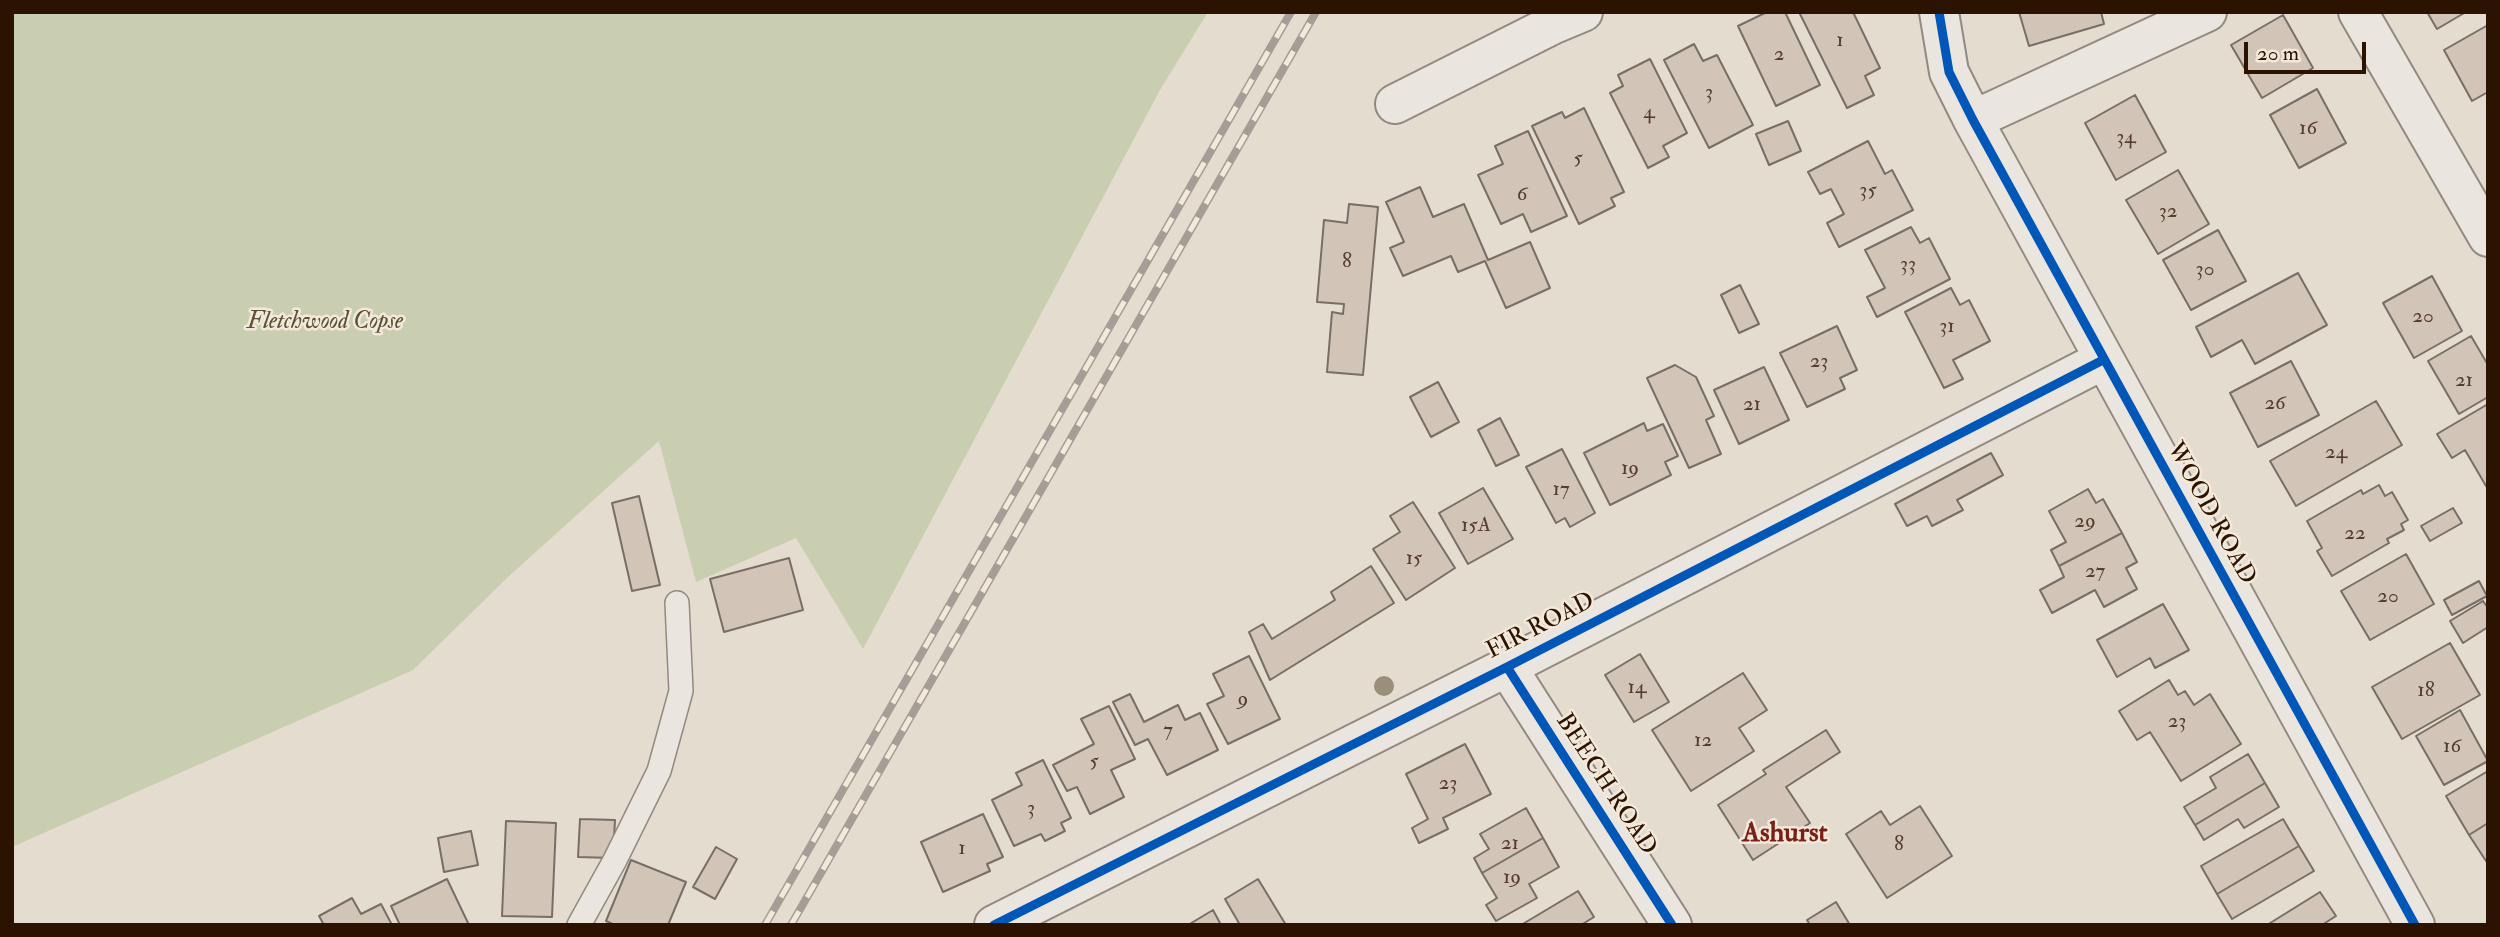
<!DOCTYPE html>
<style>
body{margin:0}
#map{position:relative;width:2500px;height:937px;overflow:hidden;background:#e4dccf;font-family:"IM FELL Double Pica",serif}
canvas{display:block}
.frame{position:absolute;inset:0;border:14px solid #2c1201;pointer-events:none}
.scale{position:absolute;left:2244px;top:42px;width:122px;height:32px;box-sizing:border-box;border:4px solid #2c1201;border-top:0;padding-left:9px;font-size:21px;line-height:24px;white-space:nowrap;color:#2c1201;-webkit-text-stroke:5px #f3e9da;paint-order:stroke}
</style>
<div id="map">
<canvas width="2500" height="937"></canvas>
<div class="frame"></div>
<div class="scale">20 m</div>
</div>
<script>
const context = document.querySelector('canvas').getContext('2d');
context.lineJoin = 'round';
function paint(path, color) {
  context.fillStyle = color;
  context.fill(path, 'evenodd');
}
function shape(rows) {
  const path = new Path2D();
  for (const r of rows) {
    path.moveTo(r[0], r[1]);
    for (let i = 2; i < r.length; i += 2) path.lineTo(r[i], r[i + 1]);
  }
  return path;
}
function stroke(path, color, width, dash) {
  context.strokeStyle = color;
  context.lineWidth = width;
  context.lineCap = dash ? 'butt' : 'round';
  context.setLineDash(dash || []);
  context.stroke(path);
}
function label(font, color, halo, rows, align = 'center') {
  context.font = font + ' "IM FELL Double Pica",serif';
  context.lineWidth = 5;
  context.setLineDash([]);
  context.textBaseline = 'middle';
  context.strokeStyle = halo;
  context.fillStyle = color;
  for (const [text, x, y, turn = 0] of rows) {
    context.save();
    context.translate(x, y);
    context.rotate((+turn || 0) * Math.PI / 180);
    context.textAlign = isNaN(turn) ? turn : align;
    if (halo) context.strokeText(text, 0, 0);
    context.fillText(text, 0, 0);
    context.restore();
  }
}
paint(shape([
 [12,12,1208,12,1160,90,863,649,796,538,696,582,659,441,508,577,413,670,12,847]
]), '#caceb1');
const building = shape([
 [1767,12,1785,12,1820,85,1776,106,1738,26,1767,12],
 [1799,12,1853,12,1880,68,1865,76,1874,95,1847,108,1799,12],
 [2019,12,2101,12,2104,24,2029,46,2019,12],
 [2427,12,2466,12,2437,29,2427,12],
 [2283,15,2313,68,2262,98,2231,45,2283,15],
 [2488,25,2488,92,2472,101,2444,50,2488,25],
 [1694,44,1703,61,1717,55,1753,125,1709,148,1664,60,1694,44],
 [1650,59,1687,133,1663,146,1669,157,1648,168,1610,93,1623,86,1618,75,1650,59],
 [2317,89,2346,143,2299,168,2270,115,2317,89],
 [2135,95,2166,152,2116,180,2085,123,2135,95],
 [1584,108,1624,192,1611,198,1615,206,1579,224,1532,126,1562,112,1565,118,1584,108],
 [1788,121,1801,151,1769,165,1756,134,1788,121],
 [1528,131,1567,216,1531,232,1523,214,1501,224,1478,175,1503,164,1495,146,1528,131],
 [1868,141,1885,174,1892,170,1913,210,1839,247,1827,223,1844,214,1831,189,1820,194,1808,172,1868,141],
 [2178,170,2209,224,2158,254,2126,200,2178,170],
 [1420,187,1433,217,1464,204,1488,260,1530,242,1550,288,1506,308,1485,261,1458,272,1451,256,1403,276,1390,248,1404,242,1386,202,1420,187],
 [1349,204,1378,207,1363,375,1327,372,1332,312,1343,314,1344,304,1317,302,1324,220,1347,223,1349,204],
 [1911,227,1920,243,1929,238,1950,279,1877,317,1867,297,1885,288,1865,250,1911,227],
 [2218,230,2246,281,2191,310,2163,260,2218,230],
 [2298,273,2327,325,2255,364,2242,340,2211,357,2196,327,2298,273],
 [2432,276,2462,331,2414,358,2383,303,2432,276],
 [1740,285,1759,324,1739,333,1721,295,1740,285],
 [1951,288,1960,305,1969,300,1990,341,1953,360,1963,379,1944,388,1905,312,1951,288],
 [1837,326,1857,370,1840,378,1845,389,1807,407,1780,353,1837,326],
 [2471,336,2488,365,2488,397,2459,414,2428,361,2471,336],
 [2291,361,2319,415,2258,447,2230,393,2291,361],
 [1675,365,1696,377,1714,416,1706,420,1721,454,1689,468,1647,378,1675,365],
 [1764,367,1789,420,1739,444,1714,390,1764,367],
 [1438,382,1459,422,1431,437,1410,397,1438,382],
 [2376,401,2402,445,2296,506,2270,461,2376,401],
 [2488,404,2488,485,2486,486,2465,450,2452,458,2437,434,2488,404],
 [1500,418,1519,455,1496,466,1478,430,1500,418],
 [1644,423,1647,431,1663,424,1678,456,1665,462,1671,475,1610,505,1584,453,1644,423],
 [1562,449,1595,513,1570,527,1565,518,1556,523,1526,467,1562,449],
 [1991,453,2003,475,1957,500,1963,510,1932,526,1927,516,1907,526,1895,504,1991,453],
 [2379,485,2385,496,2392,492,2408,520,2401,524,2404,530,2387,539,2389,543,2332,576,2317,551,2322,548,2307,521,2361,490,2363,494,2379,485],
 [1483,488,1513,539,1468,564,1439,513,1483,488],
 [2088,489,2096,503,2103,499,2122,533,2059,566,2051,550,2066,542,2049,511,2088,489],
 [639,496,660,585,632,591,612,503,639,496],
 [1413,502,1455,568,1406,600,1373,549,1400,532,1390,516,1413,502],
 [2453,508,2462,523,2430,541,2421,526,2453,508],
 [2122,533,2137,562,2126,568,2137,589,2104,607,2095,590,2052,613,2040,590,2064,577,2059,566,2122,533],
 [2406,554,2434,604,2370,640,2341,591,2406,554],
 [789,558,803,610,724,632,710,579,789,558],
 [1371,566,1394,603,1270,680,1249,632,1263,624,1272,639,1335,600,1331,592,1371,566],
 [2479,581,2487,596,2452,615,2444,600,2479,581],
 [2483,601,2488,608,2488,627,2463,643,2450,621,2483,601],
 [2163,604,2189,650,2155,668,2150,658,2117,677,2097,640,2163,604],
 [2450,643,2480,695,2402,739,2372,687,2450,643],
 [1640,654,1669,702,1634,722,1605,675,1640,654],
 [1249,656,1280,719,1228,744,1207,704,1224,696,1213,674,1249,656],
 [1743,673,1767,710,1739,728,1754,751,1691,791,1652,730,1743,673],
 [2169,680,2178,695,2185,691,2194,705,2210,694,2241,744,2181,781,2150,732,2137,740,2119,711,2169,680],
 [1130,694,1144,722,1178,705,1185,720,1200,713,1218,750,1167,775,1148,739,1135,745,1113,702,1130,694],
 [1109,706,1135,759,1111,770,1124,797,1090,814,1077,787,1067,791,1053,765,1094,744,1081,719,1109,706],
 [2460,710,2488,761,2444,785,2416,736,2460,710],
 [1826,730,1840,752,1786,787,1810,823,1753,860,1718,805,1766,774,1763,770,1826,730],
 [1465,744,1491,794,1443,818,1448,829,1419,843,1412,828,1428,819,1406,774,1465,744],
 [2248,754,2265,783,2195,825,2184,807,2216,788,2210,777,2248,754],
 [1043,760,1071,818,1061,823,1065,831,1045,841,1041,834,1014,846,992,800,1022,785,1016,773,1043,760],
 [2488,771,2488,823,2469,835,2446,796,2488,771],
 [2265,783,2279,807,2244,828,2238,819,2204,840,2195,825,2265,783],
 [1920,806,1952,856,1887,898,1846,834,1881,811,1890,825,1920,806],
 [1526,808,1543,838,1482,873,1474,858,1489,849,1480,834,1526,808],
 [983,814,1003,857,987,864,990,871,943,892,921,842,983,814],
 [580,819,615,820,613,858,578,857,580,819],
 [2283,819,2299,846,2217,894,2201,866,2283,819],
 [506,821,556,823,552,917,502,916,506,821],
 [2488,823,2488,864,2469,835,2488,823],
 [471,831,478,865,444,872,438,838,471,831],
 [1543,838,1559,867,1529,884,1537,898,1496,921,1486,905,1497,898,1482,873,1543,838],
 [2299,846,2314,871,2232,919,2217,894,2299,846],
 [716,847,737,859,715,899,693,887,716,847],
 [631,860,686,882,668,925,615,925,606,921,631,860],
 [447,879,469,925,400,925,391,906,447,879],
 [1258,879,1286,925,1240,925,1225,899,1258,879],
 [1578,891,1594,917,1581,925,1521,925,1578,891],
 [2320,892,2336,916,2322,925,2267,925,2320,892],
 [352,898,361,914,381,904,392,925,324,925,319,916,352,898],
 [1836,902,1850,925,1810,925,1807,920,1836,902],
 [1213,910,1221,925,1188,925,1213,910]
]);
paint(building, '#d3c4b8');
stroke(building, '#776f65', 2);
const lane = shape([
 [579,925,615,860,659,771,681,691,677,603]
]);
const street = shape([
 [1939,12,1949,72,1973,120,2415,925],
 [2358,12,2488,237],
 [1395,104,1552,25,1583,12],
 [1973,120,2207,12],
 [1507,667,1672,925],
 [994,925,1507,667,2103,360]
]);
stroke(lane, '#928a80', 26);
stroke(street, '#928a80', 42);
stroke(lane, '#eae5df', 23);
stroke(street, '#eae5df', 38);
const rail = shape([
 [765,925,1291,12],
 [791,925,1316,12]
]);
stroke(rail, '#a49e97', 8);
stroke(rail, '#f3e9da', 5, [16]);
stroke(shape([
 [1939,12,1949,72,1973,120,2415,925],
 [1507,667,1672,925],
 [994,925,1507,667,2103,360]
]), '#0057b8', 9);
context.fillStyle = '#998f7b';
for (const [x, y] of [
 [1384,686]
]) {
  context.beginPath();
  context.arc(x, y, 10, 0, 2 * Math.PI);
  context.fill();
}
label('21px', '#563e2f', null, [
 ["1",1840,41],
 ["2",1779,55],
 ["3",1709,93],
 ["4",1649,113],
 ["16",2308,129],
 ["34",2126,138],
 ["5",1578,159],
 ["35",1868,191],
 ["6",1522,195],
 ["32",2168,212],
 ["8",1347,262],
 ["33",1908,265],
 ["30",2205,270],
 ["20",2423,317],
 ["31",1947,327],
 ["23",1819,362],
 ["21",2464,381],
 ["26",2275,404],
 ["21",1752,405],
 ["24",2336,453],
 ["19",1630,469],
 ["17",1561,490],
 ["29",2085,522],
 ["15A",1476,526],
 ["22",2355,534],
 ["15",1414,559],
 ["27",2095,572],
 ["20",2388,597],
 ["14",1637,688],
 ["18",2426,691],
 ["9",1243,700],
 ["23",2177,722],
 ["7",1168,731],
 ["12",1703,741],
 ["16",2452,747],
 ["5",1094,762],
 ["23",1448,784],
 ["3",1031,809],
 ["21",1510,844],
 ["8",1899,845],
 ["1",962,849],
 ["19",1512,878]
]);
label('italic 24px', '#5c5036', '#f3e9da', [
 ["Fletchwood Copse",325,323]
]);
label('24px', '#2c1201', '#f3e9da', [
 ["WOOD ROAD",2210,514,61],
 ["FIR ROAD",1541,627,-27],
 ["BEECH ROAD",1605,785,57]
]);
label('bold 28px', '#7a1f14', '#f3e9da', [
 ["Ashurst",1785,835]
]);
</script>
